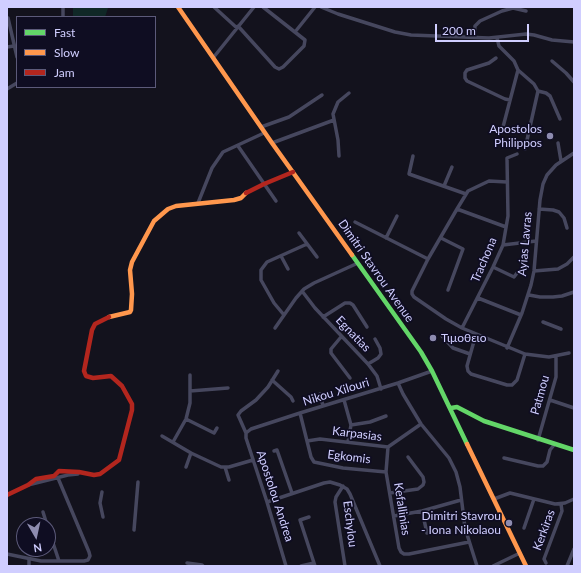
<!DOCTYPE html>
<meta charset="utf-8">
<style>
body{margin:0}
#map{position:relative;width:581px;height:573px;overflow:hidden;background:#13121d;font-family:Lato,sans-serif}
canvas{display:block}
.frame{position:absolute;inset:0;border:8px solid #d0ceff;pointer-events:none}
.legend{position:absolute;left:16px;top:16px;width:140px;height:72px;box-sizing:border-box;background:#0f0d22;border:1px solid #5c5a7a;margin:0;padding:5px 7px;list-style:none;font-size:12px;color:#d0ceff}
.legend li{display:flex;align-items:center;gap:8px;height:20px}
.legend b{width:20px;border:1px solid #5c5a7a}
.north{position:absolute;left:16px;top:517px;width:40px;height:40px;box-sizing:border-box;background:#0f0d22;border:1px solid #5c5a7a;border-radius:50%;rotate:171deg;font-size:11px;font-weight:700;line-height:16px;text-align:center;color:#d0ceff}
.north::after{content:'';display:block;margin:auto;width:14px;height:18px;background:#8e8cb0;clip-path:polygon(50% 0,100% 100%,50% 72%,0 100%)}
.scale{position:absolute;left:435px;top:24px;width:94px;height:18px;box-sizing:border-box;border:2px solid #d0ceff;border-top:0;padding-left:5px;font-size:12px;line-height:14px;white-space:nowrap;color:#d0ceff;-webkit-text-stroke:3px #0f0d22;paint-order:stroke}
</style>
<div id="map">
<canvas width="581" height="573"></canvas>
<div class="frame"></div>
<ul class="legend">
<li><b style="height:5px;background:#63d668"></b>Fast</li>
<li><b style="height:5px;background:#ff974d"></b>Slow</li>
<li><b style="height:5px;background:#b3261e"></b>Jam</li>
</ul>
<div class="north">N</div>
<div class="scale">200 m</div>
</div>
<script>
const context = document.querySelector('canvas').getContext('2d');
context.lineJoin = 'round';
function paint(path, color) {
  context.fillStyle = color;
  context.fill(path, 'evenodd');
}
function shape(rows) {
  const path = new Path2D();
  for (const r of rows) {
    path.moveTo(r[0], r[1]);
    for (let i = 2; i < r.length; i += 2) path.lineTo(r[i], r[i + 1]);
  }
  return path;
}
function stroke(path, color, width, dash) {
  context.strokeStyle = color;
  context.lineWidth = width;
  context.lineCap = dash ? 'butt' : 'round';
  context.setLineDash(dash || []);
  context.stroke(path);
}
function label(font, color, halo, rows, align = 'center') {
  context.font = font + ' Lato,sans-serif';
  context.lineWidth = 3.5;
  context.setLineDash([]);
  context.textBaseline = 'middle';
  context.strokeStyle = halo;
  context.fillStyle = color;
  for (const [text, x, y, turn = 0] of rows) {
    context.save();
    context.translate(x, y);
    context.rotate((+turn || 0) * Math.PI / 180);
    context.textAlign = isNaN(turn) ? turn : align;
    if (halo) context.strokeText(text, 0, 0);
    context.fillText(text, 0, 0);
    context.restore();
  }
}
paint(shape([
 [73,7,112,7,108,8,105,17,73,17]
]), '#102827');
stroke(shape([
 [63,7,63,17],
 [214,7,237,28],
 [321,7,338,14,395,32,411,35,489,38,526,34,534,35,552,40,574,42],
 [8,18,17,57],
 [238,26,275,67,279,69,283,67,304,46,305,40,263,7],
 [295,32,315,7],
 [474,37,475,26,480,21,502,11,513,8,526,11],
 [497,38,499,46,514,61,518,70,534,84,538,91,546,93,550,96,560,119],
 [7,47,14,46],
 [213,58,254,7],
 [496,58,489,63,467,70,465,73,465,78,467,81,505,99,510,100],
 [552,61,566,73,574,82],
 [7,89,17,83],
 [261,127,289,117,322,95],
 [503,127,518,70],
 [272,143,334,120],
 [558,143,561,161],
 [238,146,276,201],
 [525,149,538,91],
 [339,156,338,140,333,114,338,102,349,93],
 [413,156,409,174,466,194],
 [444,186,452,167],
 [198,203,212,168,223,152,264,133],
 [457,209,468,191,489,181,507,182],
 [539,209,553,210,559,212,564,218,567,228],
 [355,222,428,259,412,291,412,294,414,297,446,319,462,328,525,354,549,357,569,353],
 [299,233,317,257],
 [386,238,397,216],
 [441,238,463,249,448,290],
 [503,245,536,241],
 [281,256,288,269],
 [428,259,457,209,506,227],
 [493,267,514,277,517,273],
 [534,271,558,269,567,264,574,257],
 [302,291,315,308,368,364,377,376,381,389],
 [529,295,540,297,553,297,562,296,574,292],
 [478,298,521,315],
 [284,315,274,303,261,280,261,270,267,262,307,244],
 [323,317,345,303,350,303,353,305,367,327],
 [543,322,561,329],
 [275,328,296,298,304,289,314,283,358,263],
 [462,328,493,267,503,245,508,216,507,158,517,154],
 [476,334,467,366,468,371,471,374,507,385,512,385,517,380,525,354],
 [442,336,453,348,470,354],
 [341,337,331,349,331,353,350,378],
 [507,348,522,313,531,285,534,271,540,200,543,184,547,175,556,165,574,153],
 [368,364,378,358,381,354,380,348,375,339],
 [272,380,291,397,293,401],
 [398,383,403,394,421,424,449,458,456,472,460,487,465,528,477,566],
 [190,391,228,388],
 [320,394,323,406],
 [344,400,351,425,348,442],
 [550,400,574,408],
 [300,413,311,457,314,462,343,468,386,472],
 [186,419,214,433,217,428],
 [351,425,370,422,386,416],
 [246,433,251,429,300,413,398,383,432,371],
 [246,433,246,438,267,502,286,566],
 [246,433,238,415,241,411,256,400,268,387,278,371],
 [162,436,191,453,221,467,229,467,253,460],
 [538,440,556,377,556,356],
 [307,441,320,439,388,447,421,424],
 [173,442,186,419,190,403,190,375],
 [388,447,386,472,399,548,401,552,404,554,409,554,469,542],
 [274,451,277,450,292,493],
 [504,458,538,466,543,466,547,462,550,450,554,445],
 [186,467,191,453],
 [225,467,229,480],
 [28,485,68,475,78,474],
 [343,486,336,497,335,502,345,566],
 [102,492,100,503,103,517],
 [390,493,418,489,423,485,424,482,423,477,408,457],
 [494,499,510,493,555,504,565,503,574,499],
 [267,502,324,483,330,482,340,485,347,489,350,494,380,566],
 [422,511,427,533],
 [43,512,47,525],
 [394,516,422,511,461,500],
 [309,517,300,520,315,566],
 [48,528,59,561],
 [524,528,534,499],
 [134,530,138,482],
 [7,554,41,561,84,561,88,560,90,556,89,552,58,478],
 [187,563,202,565,203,566],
 [546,563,544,559,562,511,561,504],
 [29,566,29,559],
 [301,566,314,563],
 [493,566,520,553],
 [567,566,574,549]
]), '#46475e', 3.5);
stroke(shape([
 [352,255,421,352,432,371,467,444],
 [451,408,457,407,484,421,574,450]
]), '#63d668', 4.5);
stroke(shape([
 [178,7,272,143,352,255],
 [109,317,130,312,131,310,132,294,130,270,132,262,154,221,168,209,176,206,234,200,241,198,246,193],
 [467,444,526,566]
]), '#ff974d', 4.5);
stroke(shape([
 [246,193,264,184,293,172],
 [7,495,28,485,36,479,54,476,59,471,79,472,94,475,100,474,119,460,132,410,132,404,122,386,111,376,93,378,86,376,84,371,92,330,95,324,109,317]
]), '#b3261e', 4.5);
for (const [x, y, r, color] of [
 [550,136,4,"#8e8cb0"],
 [433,338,4,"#8e8cb0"],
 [509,523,4,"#8e8cb0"]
]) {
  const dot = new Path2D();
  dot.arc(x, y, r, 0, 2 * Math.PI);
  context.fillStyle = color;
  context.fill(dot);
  stroke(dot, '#0f0d22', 1.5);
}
label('12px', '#d0ceff', '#0f0d22', [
 ["Apostolos",542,129],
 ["Philippos",542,143],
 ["Τιμοθειο",441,338,"left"],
 ["Dimitri Stavrou",501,516],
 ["- Iona Nikolaou",501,530]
], 'right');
label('12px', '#d0ceff', '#0f0d22', [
 ["Ayias Lavras",525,244,-85],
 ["Trachona",484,260,-67],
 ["Dimitri Stavrou Avenue",376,271,55],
 ["Egnatias",353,334,46],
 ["Nikou Xilouri",336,392,-17],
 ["Patmou",540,395,-74],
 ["Karpasias",357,434,7],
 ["Egkomis",349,457,7],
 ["Apostolou Andrea",275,496,72],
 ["Kefallinias",402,509,81],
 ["Eschylou",350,524,83],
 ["Kerkiras",544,530,-70]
]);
</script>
